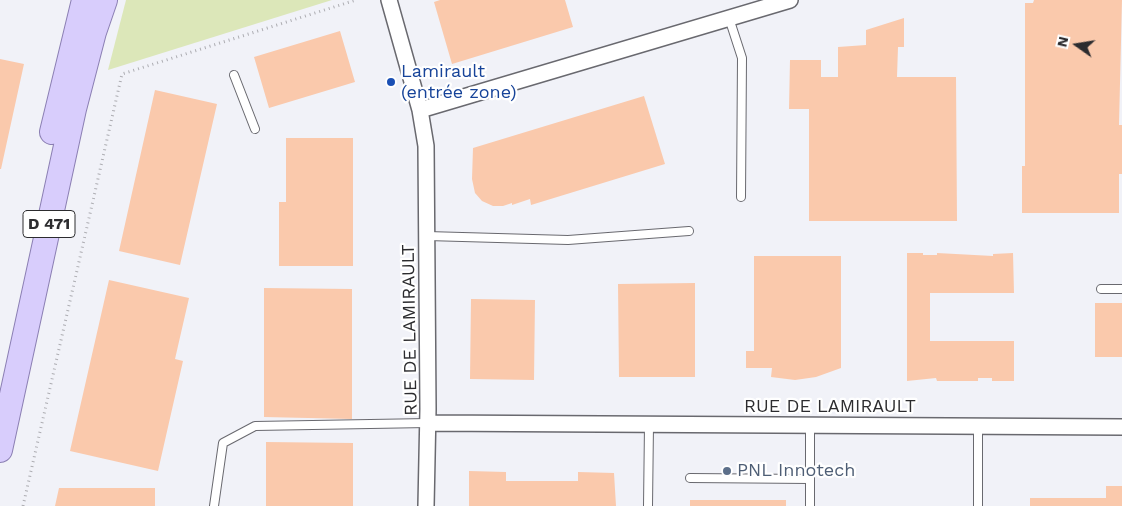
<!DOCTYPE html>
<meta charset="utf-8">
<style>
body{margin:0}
#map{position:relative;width:1122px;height:506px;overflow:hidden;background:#f1f2f8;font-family:"Work Sans",sans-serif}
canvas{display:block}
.north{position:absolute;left:1052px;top:20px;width:50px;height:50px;-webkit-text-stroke:4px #fff;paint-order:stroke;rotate:283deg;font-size:14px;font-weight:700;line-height:20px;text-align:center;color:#2c2c2f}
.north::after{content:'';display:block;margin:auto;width:18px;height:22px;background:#2c2c2f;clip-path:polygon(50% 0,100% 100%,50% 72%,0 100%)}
</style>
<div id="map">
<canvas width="1122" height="506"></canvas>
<div class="north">N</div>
</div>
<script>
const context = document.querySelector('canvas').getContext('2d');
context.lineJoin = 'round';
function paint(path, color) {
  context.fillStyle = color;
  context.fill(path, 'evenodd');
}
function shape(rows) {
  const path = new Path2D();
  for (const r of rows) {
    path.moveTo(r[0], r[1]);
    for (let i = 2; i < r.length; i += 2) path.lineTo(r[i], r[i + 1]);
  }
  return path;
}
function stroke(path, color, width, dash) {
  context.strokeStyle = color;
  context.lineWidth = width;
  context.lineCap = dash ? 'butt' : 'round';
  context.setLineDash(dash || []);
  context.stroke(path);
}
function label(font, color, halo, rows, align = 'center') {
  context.font = font + ' "Work Sans",sans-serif';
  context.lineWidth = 4.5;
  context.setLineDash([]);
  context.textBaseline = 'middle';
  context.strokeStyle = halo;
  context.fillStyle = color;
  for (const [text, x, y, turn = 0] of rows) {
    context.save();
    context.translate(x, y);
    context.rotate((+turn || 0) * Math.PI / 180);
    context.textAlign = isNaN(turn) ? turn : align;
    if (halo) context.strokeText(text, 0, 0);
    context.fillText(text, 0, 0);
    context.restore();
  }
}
paint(shape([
 [126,0,332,0,108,70]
]), '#dce7b9');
paint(shape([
 [440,0,565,0,573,27,452,64,434,2],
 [1034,0,1122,0,1119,125,1122,125,1122,174,1119,174,1119,213,1022,213,1022,166,1025,166,1025,3,1033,3],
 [904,18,904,47,898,47,897,77,956,77,957,221,809,221,809,109,789,109,790,60,821,60,821,77,838,77,838,47,866,45,866,30],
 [340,31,355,82,269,108,254,57],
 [0,59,24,64,1,169,0,169],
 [155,90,217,104,180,265,119,251],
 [644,96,665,164,531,205,530,199,512,205,512,203,503,206,493,206,482,201,475,193,472,179,473,148],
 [286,138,353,138,353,266,279,266,279,202,286,202],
 [907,253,923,253,923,255,937,255,937,253,993,256,993,254,1013,253,1014,293,930,293,930,341,1014,341,1014,381,992,381,992,378,978,378,978,381,937,381,936,378,907,381],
 [754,256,841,256,841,368,816,377,795,380,771,377,772,368,746,368,746,351,754,351],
 [109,280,189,298,175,359,183,361,158,471,70,451],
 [695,283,695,377,619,377,618,284],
 [264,288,352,289,352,419,264,417],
 [471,299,535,300,534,380,470,379],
 [1095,303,1122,303,1122,357,1095,357],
 [266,442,353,443,353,506,266,506],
 [469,471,506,472,506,481,578,481,578,472,614,473,616,506,469,506],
 [1106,486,1122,486,1122,506,1030,506,1030,498,1106,498],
 [59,488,155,488,155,506,55,506],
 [690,500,786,500,786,506,690,506]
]), '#fac9ac');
const lane = shape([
 [729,18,742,58,741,197],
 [234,75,255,129],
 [427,236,568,240,689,231],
 [1101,289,1122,289],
 [810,425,810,506],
 [690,478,810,479],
 [214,506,223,443,255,426,428,423],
 [648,506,649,425],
 [978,506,978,426]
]);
const street = shape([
 [389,0,420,110,426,146,428,409,426,506],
 [420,110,790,0],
 [428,423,1122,427]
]);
const primary = shape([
 [52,132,84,0],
 [0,450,74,109,94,32,105,0]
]);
stroke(lane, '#69696f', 10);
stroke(street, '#69696f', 18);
stroke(primary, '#8b7fb3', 26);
stroke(shape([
 [23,506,122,74,356,0]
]), '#adadb2', 3, [1, 4]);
stroke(lane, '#fff', 8);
stroke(street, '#fff', 15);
stroke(primary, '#d8cdfc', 24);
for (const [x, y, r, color] of [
 [391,82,5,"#1a4fb4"],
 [727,471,5,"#5c6f8a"]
]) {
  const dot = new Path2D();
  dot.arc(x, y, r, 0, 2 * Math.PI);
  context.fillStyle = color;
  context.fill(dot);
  stroke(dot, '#fff', 2);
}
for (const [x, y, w] of [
 [49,224,52]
]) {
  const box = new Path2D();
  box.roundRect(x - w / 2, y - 13.5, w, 27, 4);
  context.fillStyle = '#fff';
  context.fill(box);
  stroke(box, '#2c2c2f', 1);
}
label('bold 16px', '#2c2c2f', null, [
 ["D 471",49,224]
]);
label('18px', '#164399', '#fff', [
 ["Lamirault",401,72],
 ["(entrée zone)",401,93]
], 'left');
label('18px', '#2c2c2f', '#fff', [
 ["RUE DE LAMIRAULT",410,330,-91],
 ["RUE DE LAMIRAULT",830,407]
]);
label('18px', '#4e5e75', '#fff', [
 ["PNL Innotech",737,471]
], 'left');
</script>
